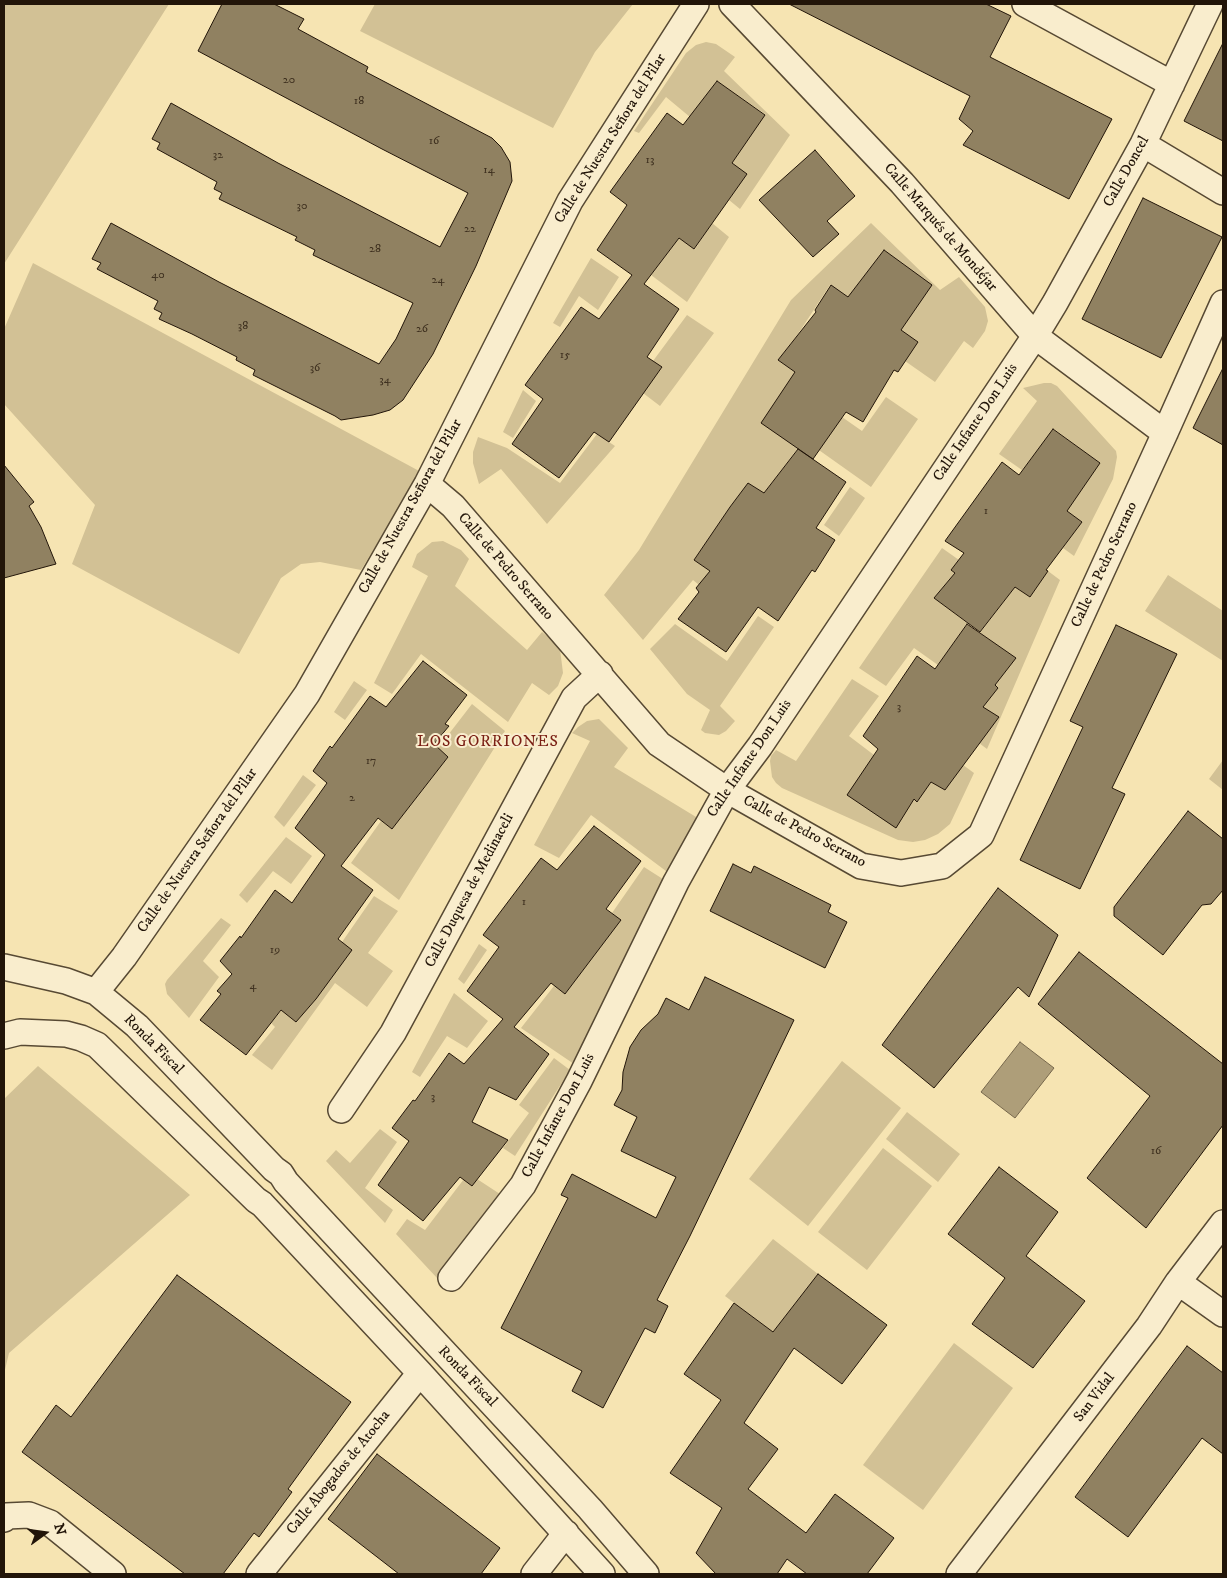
<!DOCTYPE html>
<meta charset="utf-8">
<style>
body{margin:0}
#map{position:relative;width:1227px;height:1578px;overflow:hidden;background:#f6e4b2;font-family:"IM FELL DW Pica",serif}
canvas{display:block}
.frame{position:absolute;inset:0;border:5px solid #221509;pointer-events:none}
.north{position:absolute;left:20px;top:1508px;width:50px;height:50px;-webkit-text-stroke:4px #f9edcd;paint-order:stroke;rotate:76deg;font-size:14px;font-weight:700;line-height:20px;text-align:center;color:#221509}
.north::after{content:'';display:block;margin:auto;width:18px;height:22px;background:#221509;clip-path:polygon(50% 0,100% 100%,50% 72%,0 100%)}
</style>
<div id="map">
<canvas width="1227" height="1578"></canvas>
<div class="frame"></div>
<div class="north">N</div>
</div>
<script>
const context = document.querySelector('canvas').getContext('2d');
context.lineJoin = 'round';
function paint(path, color) {
  context.fillStyle = color;
  context.fill(path, 'evenodd');
}
function shape(rows) {
  const path = new Path2D();
  for (const r of rows) {
    path.moveTo(r[0], r[1]);
    for (let i = 2; i < r.length; i += 2) path.lineTo(r[i], r[i + 1]);
  }
  return path;
}
function stroke(path, color, width, dash) {
  context.strokeStyle = color;
  context.lineWidth = width;
  context.lineCap = dash ? 'butt' : 'round';
  context.setLineDash(dash || []);
  context.stroke(path);
}
function label(font, color, halo, rows, align = 'center') {
  context.font = font + ' "IM FELL DW Pica",serif';
  context.lineWidth = 4;
  context.setLineDash([]);
  context.textBaseline = 'middle';
  context.strokeStyle = halo;
  context.fillStyle = color;
  for (const [text, x, y, turn = 0] of rows) {
    context.save();
    context.translate(x, y);
    context.rotate((+turn || 0) * Math.PI / 180);
    context.textAlign = isNaN(turn) ? turn : align;
    if (halo) context.strokeText(text, 0, 0);
    context.fillText(text, 0, 0);
    context.restore();
  }
}
paint(shape([
 [4,4,169,4,4,264],
 [375,4,633,4,595,52,553,128,360,31],
 [706,42,716,44,735,57,724,71,790,135,740,209,729,200,746,174,732,163,765,114,717,81,690,117,666,97,639,133,634,131,686,53,696,45],
 [712,223,729,237,687,302,651,275,679,238,695,249],
 [871,223,940,290,959,277,985,307,988,321,985,331,973,348,964,341,935,382,905,361,918,342,901,330,931,285,884,250,848,297,830,285,798,334,778,360,795,372,762,421,798,448,764,493,748,483,730,507,694,560,710,571,699,585,693,580,643,640,604,595,639,550,791,300],
 [591,258,619,277,598,310,579,296,560,327,553,323],
 [33,263,421,472,361,570,320,562,301,564,281,578,239,654,72,564,95,505,4,404,4,329],
 [687,315,714,333,660,406,643,393,662,368,653,361],
 [1044,383,1051,383,1057,386,1116,451,1117,457,1113,479,1074,556,1063,548,1082,522,1067,511,1100,463,1054,429,1022,470,999,454,1037,401,1023,388],
 [523,390,536,401,513,438,503,432],
 [886,397,918,419,871,487,816,448,831,427,834,429,842,417,862,431],
 [597,434,615,446,547,524,501,469,479,484,473,463,473,452,478,437,507,448,560,483],
 [850,487,865,498,839,536,824,525],
 [443,541,461,550,469,559,455,586,527,650,542,632,553,641,560,649,563,673,558,686,549,695,532,683,508,722,421,654,392,694,374,683,428,576,412,567,417,554,432,542],
 [942,548,959,560,951,570,955,573,934,598,967,623,938,665,914,648,886,686,859,668],
 [1048,571,1060,580,987,749,979,743,983,707,998,688,995,685,1015,658,980,633,1015,587,1030,597],
 [1168,575,1223,611,1223,661,1145,611],
 [758,616,774,627,720,706,735,721,726,731,719,735,705,733,701,730,710,710,687,694,650,649,675,624,727,661],
 [852,679,879,696,849,736,874,755,896,827,914,799,917,802,931,782,945,790,963,765,974,773,950,824,938,834,925,840,913,842,898,840,782,788,776,783,772,777,770,761,771,756,776,750,796,761],
 [354,681,367,690,345,720,334,712],
 [472,704,505,731,399,900,351,863,381,821,392,829,429,782,448,757,438,748],
 [599,719,628,748,614,767,701,820,670,874,591,815,559,858,534,845,590,741,572,733,578,727,587,721],
 [1223,760,1223,790,1209,779],
 [303,775,316,785,284,827,274,817],
 [286,837,312,856,291,884,273,871,247,903,239,895],
 [644,867,666,881,574,1064,521,1028,554,986,565,994,620,921,612,913],
 [374,896,398,911,368,953,393,971,367,1007,335,983,272,1070,252,1055,275,1027,271,1023,282,1010,296,1022,316,999,342,942],
 [221,918,231,925,203,961,219,977,189,1018,167,994,165,984,167,980],
 [479,944,487,950,464,984,458,979],
 [454,993,488,1021,467,1048,447,1036,420,1077,412,1072],
 [554,1058,570,1070,515,1156,503,1148,529,1113,519,1105],
 [842,1061,901,1108,808,1226,749,1179],
 [38,1066,190,1195,9,1353,4,1374,4,1099],
 [907,1112,960,1154,938,1182,886,1139],
 [380,1129,397,1142,365,1188,393,1210,385,1223,326,1161,336,1150,350,1163],
 [883,1148,932,1186,867,1270,818,1232],
 [464,1179,477,1179,500,1194,450,1264,437,1278,396,1234,407,1219,425,1230],
 [773,1239,818,1274,773,1332,725,1296],
 [954,1343,1013,1388,923,1510,863,1465]
]), '#d2c195');
const water = shape([
 [1020,1042,1054,1068,1015,1118,981,1092,1020,1042]
]);
paint(water, '#ae9e79');
stroke(water, '#76674c', 1);
const building = shape([
 [222,4,274,4,304,19,298,29,368,67,366,72,492,138,501,147,510,162,512,181,476,266,433,354,403,400,390,410,373,415,341,420,335,416,253,375,255,370,236,360,237,357,192,334,159,319,162,313,154,309,158,301,97,269,101,263,92,259,111,223,219,282,379,364,396,339,413,303,313,255,315,250,295,240,297,237,219,199,222,193,214,189,217,182,157,149,160,143,152,139,171,103,278,163,440,247,468,193,382,149,198,51,222,4],
 [789,4,986,4,1011,16,990,57,1112,119,1069,199,963,145,973,131,959,119,970,96,789,4],
 [1223,43,1223,141,1184,121,1223,43],
 [717,81,765,115,732,163,747,174,694,249,679,238,644,284,679,309,647,357,662,367,609,442,594,432,559,478,512,444,543,399,525,385,581,307,599,319,632,275,597,250,627,205,610,192,667,113,683,125,717,81],
 [815,150,855,196,827,221,839,234,813,257,759,200,815,150],
 [1143,198,1222,237,1161,358,1082,319,1143,198],
 [884,250,932,285,901,330,918,342,898,372,894,370,863,422,846,412,813,459,761,423,795,372,778,360,816,312,815,310,831,285,848,297,884,250],
 [1223,368,1223,445,1193,428,1223,368],
 [1053,429,1100,463,1067,511,1082,522,1046,570,1048,571,1030,597,1015,587,980,632,934,598,955,573,951,570,964,553,945,541,1002,462,1019,475,1053,429],
 [798,449,846,482,816,528,835,540,815,572,812,570,778,621,758,607,726,652,678,619,699,592,696,588,710,571,694,560,730,507,748,483,764,493,798,449],
 [4,465,34,502,29,506,41,527,56,564,4,578,4,465],
 [967,624,1016,658,995,685,998,688,983,707,999,717,945,790,931,782,917,802,914,799,896,828,847,795,878,749,863,736,917,656,935,669,967,624],
 [1116,625,1177,654,1112,788,1125,794,1080,889,1020,860,1083,727,1070,721,1116,625],
 [423,661,467,695,445,724,449,726,434,744,448,757,392,829,378,818,341,866,373,890,338,939,352,950,316,999,296,1022,281,1010,246,1055,200,1020,221,994,217,991,232,974,220,961,240,936,241,938,275,890,292,903,325,855,295,828,327,783,313,771,330,746,332,748,370,696,386,707,423,661],
 [1188,811,1223,839,1223,890,1211,904,1202,905,1163,955,1114,916,1114,907,1188,811],
 [594,826,641,861,606,909,621,920,565,994,551,983,514,1027,549,1054,516,1100,489,1087,472,1122,508,1140,472,1186,460,1177,423,1221,378,1185,409,1141,392,1128,413,1100,415,1101,449,1053,464,1064,503,1019,467,991,499,947,483,935,541,858,557,870,594,826],
 [733,864,751,873,754,866,831,905,828,912,847,922,825,968,710,911,733,864],
 [998,888,1058,935,1029,997,1018,987,934,1088,882,1045,998,888],
 [1079,952,1223,1064,1223,1125,1146,1228,1087,1178,1150,1096,1038,1004,1079,952],
 [705,977,794,1020,690,1236,657,1300,668,1306,655,1333,645,1328,603,1408,572,1391,582,1371,501,1328,568,1198,561,1195,572,1174,656,1218,676,1177,621,1151,637,1117,614,1105,622,1090,623,1072,630,1047,641,1030,658,1014,666,998,689,1010,705,977],
 [999,1167,1058,1212,1026,1256,1085,1301,1033,1368,972,1324,1005,1278,948,1234,999,1167],
 [818,1274,887,1325,842,1384,794,1348,744,1423,778,1449,748,1489,806,1533,835,1494,894,1538,867,1574,807,1574,787,1559,777,1574,716,1574,696,1553,722,1508,670,1473,721,1400,684,1374,734,1303,773,1332,818,1274],
 [177,1275,351,1402,288,1489,292,1492,259,1537,254,1533,223,1574,185,1574,22,1452,56,1405,71,1417,177,1275],
 [1187,1346,1223,1373,1223,1454,1202,1438,1128,1537,1075,1497,1187,1346],
 [377,1454,500,1548,481,1574,399,1574,328,1519,377,1454]
]);
paint(building, '#908161');
stroke(building, '#221509', 1);
const street = shape([
 [732,4,902,183,1035,336,1165,433],
 [1025,4,1172,84],
 [1143,144,1223,192],
 [427,484,453,506,659,744,727,790,861,866,901,873,942,866,981,835,1165,433,1223,303],
 [4,967,66,981,96,992,137,1026,274,1169,281,1174,286,1182,590,1509,646,1574],
 [96,992,124,957,307,694,427,484,570,201,696,4],
 [4,1036,20,1032,66,1034,81,1038,97,1045,256,1200,262,1204,420,1373,602,1574],
 [341,1110,393,1033,574,698,600,674],
 [451,1278,523,1185,579,1081,676,882,727,790,760,746,1035,336,1055,303,1143,144,1210,4],
 [1178,1282,1223,1314],
 [4,1519,6,1516,29,1515,50,1523,113,1574],
 [259,1574,420,1373],
 [534,1574,566,1533],
 [959,1574,1149,1326,1178,1282,1223,1223]
]);
stroke(street, '#574933', 28);
stroke(street, '#f9edcd', 25);
label('12px', '#3e301f', null, [
 ["20",289,81],
 ["18",359,102],
 ["16",434,142],
 ["32",218,156],
 ["13",650,161],
 ["14",489,171],
 ["30",302,207],
 ["22",470,230],
 ["28",375,250],
 ["40",158,276],
 ["24",438,281],
 ["38",243,327],
 ["26",422,330],
 ["15",565,356],
 ["36",315,369],
 ["34",385,381],
 ["1",986,512],
 ["3",899,708],
 ["17",371,762],
 ["2",352,799],
 ["1",524,903],
 ["19",275,951],
 ["4",253,987],
 ["3",433,1098],
 ["16",1156,1152]
]);
label('15px', '#221509', '#f9edcd', [
 ["Calle de Nuestra Señora del Pilar",611,139,-58],
 ["Calle Doncel",1127,172,-61],
 ["Calle Marqués de Mondéjar",940,228,49],
 ["Calle Infante Don Luis",976,423,-56],
 ["Calle de Nuestra Señora del Pilar",411,507,-61],
 ["Calle de Pedro Serrano",1105,565,-65],
 ["Calle de Pedro Serrano",505,567,49],
 ["Calle Infante Don Luis",750,759,-56],
 ["Calle de Pedro Serrano",804,832,28],
 ["Calle de Nuestra Señora del Pilar",198,851,-55],
 ["Calle Duquesa de Medinaceli",470,891,-62],
 ["Ronda Fiscal",153,1045,45],
 ["Calle Infante Don Luis",559,1116,-62],
 ["Ronda Fiscal",467,1377,46],
 ["San Vidal",1095,1398,-53],
 ["Calle Abogados de Atocha",339,1473,-51]
]);
context.letterSpacing = '1px';
label('16px', '#7a1f14', '#f9edcd', [
 ["LOS GORRIONES",488,743]
]);
context.letterSpacing = '0px';
</script>
